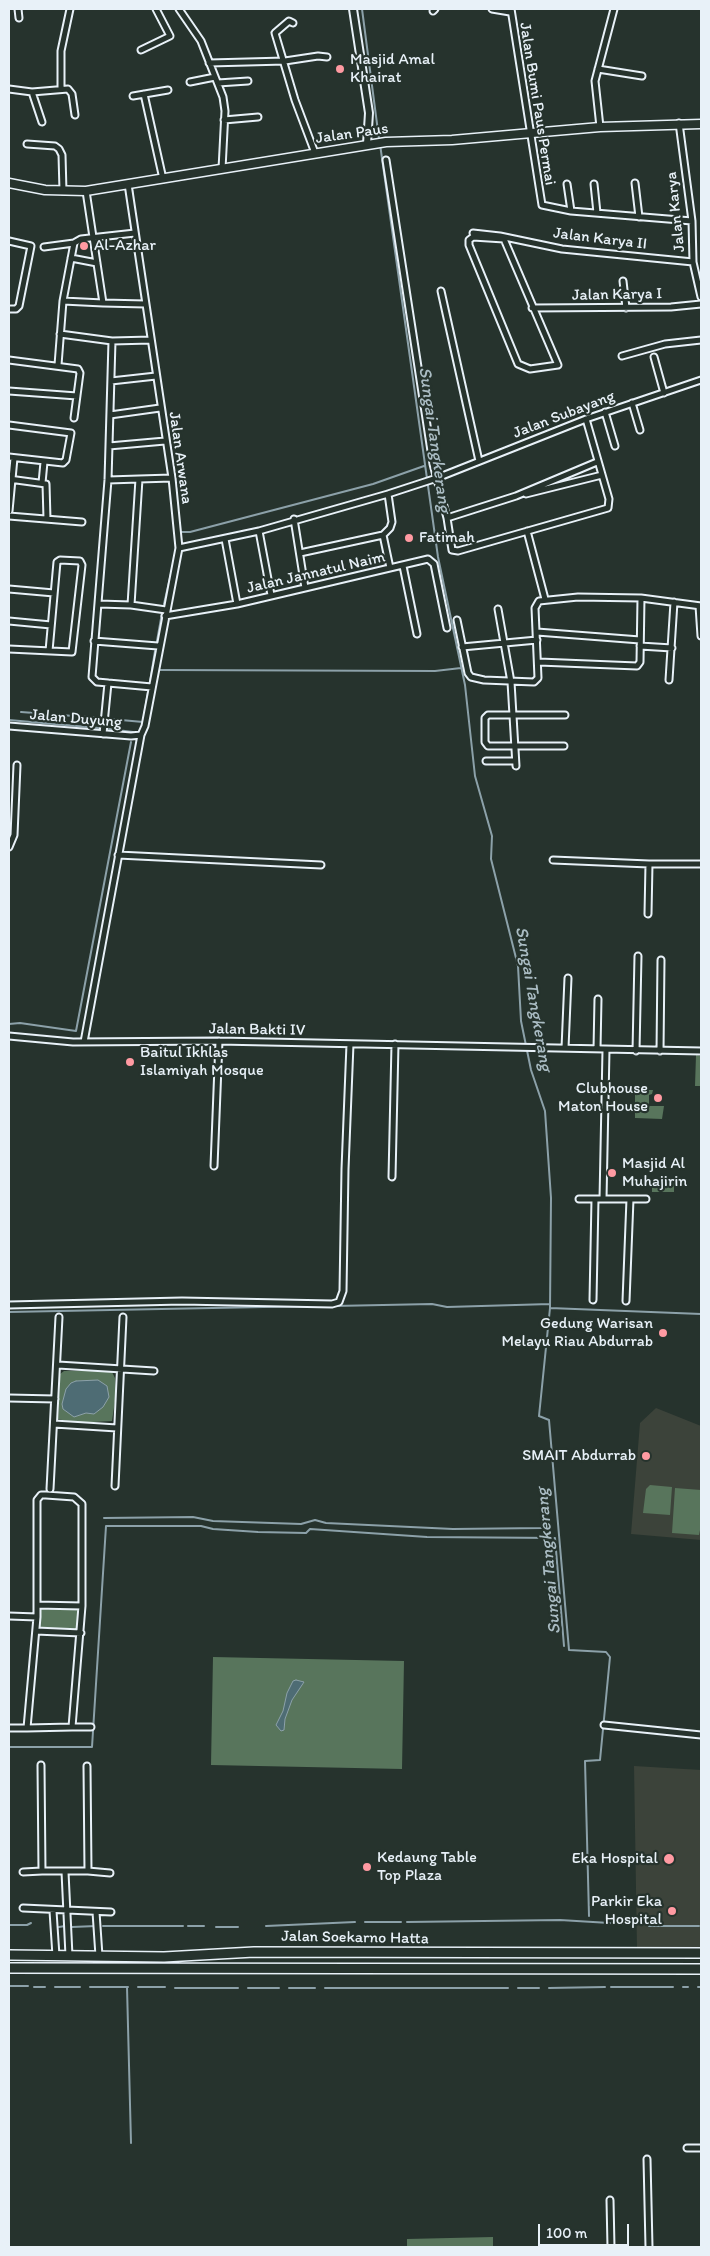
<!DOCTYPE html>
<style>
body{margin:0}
#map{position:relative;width:710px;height:2256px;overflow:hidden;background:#26332d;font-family:Itim,sans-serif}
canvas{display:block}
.frame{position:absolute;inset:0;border:10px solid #e8f1f8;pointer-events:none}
.scale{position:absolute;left:538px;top:2224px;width:91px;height:22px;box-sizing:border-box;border:2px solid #e8f1f8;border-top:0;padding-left:6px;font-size:15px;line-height:18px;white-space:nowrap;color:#e8f1f8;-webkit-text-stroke:4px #26332d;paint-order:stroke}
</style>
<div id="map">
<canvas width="710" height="2256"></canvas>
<div class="frame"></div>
<div class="scale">100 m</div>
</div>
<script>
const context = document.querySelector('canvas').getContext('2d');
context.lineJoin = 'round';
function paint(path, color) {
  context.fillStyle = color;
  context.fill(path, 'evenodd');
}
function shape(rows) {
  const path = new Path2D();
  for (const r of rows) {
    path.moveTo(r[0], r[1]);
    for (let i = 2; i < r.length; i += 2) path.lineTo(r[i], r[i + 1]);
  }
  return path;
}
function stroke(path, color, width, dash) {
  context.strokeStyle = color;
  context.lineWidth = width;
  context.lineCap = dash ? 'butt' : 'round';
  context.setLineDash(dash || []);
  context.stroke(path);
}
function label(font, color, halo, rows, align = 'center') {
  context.font = font + ' Itim,sans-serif';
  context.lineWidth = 4.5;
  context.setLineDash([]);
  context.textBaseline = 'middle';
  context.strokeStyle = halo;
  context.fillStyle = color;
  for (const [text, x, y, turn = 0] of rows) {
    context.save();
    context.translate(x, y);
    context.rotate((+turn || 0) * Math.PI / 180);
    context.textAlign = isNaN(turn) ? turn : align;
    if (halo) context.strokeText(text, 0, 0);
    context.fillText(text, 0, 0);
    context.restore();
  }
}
paint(shape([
 [656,1408,701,1426,701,1540,631,1534,640,1423],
 [634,1766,701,1770,701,1950,637,1949]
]), '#3c433a');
paint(shape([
 [696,1055,701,1056,701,1086,695,1086],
 [635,1090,653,1090,652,1094,649,1095,649,1106,664,1106,662,1119,635,1118],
 [652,1179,674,1179,674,1192,652,1192],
 [108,1370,112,1372,115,1378,116,1394,112,1421,75,1423,58,1419,60,1374,64,1371],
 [650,1485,672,1487,670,1515,643,1513,646,1489],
 [675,1488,701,1490,701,1525,699,1535,672,1533],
 [39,1606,81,1607,80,1632,37,1630],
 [213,1657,404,1661,402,1769,211,1765],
 [493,2237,493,2247,407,2247,407,2239]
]), '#58755c');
const water = shape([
 [76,1381,98,1380,107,1386,109,1397,103,1407,94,1414,86,1413,74,1417,63,1409,62,1404,66,1389,71,1383,76,1381],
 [296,1680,304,1682,292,1700,285,1719,284,1730,281,1731,276,1725,283,1711,287,1693,293,1681,296,1680]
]);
paint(water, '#4e6c74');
stroke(water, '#8ca1a9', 1);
stroke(shape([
 [362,9,379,139],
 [380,144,438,557,465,685,475,776,492,836,491,859,518,966,521,1021,531,1070,545,1111,551,1198,550,1308,539,1416,549,1420,569,1650,606,1652,610,1657,600,1760,585,1761,589,1916],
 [132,189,134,209],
 [179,528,180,532,190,532,373,484,424,466],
 [164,604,175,556],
 [157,641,162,613],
 [160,670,435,671,461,668],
 [150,682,155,651],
 [21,712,100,718],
 [110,719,143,722,148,692],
 [9,720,99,728],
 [109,729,133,732],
 [9,1024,20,1023,76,1031,131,742],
 [334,1306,432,1304,447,1307,550,1304],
 [550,1308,701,1314],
 [9,1312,314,1306],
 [104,1518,193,1517,213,1521,301,1524,315,1520,326,1523,453,1529,542,1528,542,1522],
 [9,1747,92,1747,106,1526,201,1526,213,1529,258,1532,306,1533,310,1529,427,1537,555,1538,564,1646],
 [365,1922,401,1922],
 [407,1922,560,1920,626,1924],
 [9,1925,27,1925,31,1923],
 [103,1926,183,1926],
 [188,1926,204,1926],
 [266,1926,355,1922],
 [649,1926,699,1926],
 [59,1927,65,1926],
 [72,1927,96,1926],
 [216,1927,238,1927],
 [9,1986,28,1986],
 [34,1987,45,1987],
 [55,1987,80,1987],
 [90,1987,128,1987],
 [127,1987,131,2143],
 [138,1987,165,1987],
 [611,1987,673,1987],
 [683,1987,688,1987],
 [698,1987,701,1987],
 [175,1988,238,1988],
 [248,1988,279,1988],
 [289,1988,315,1988],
 [325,1988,508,1988],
 [518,1988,539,1988],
 [549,1988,605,1987]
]), '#8ca1a9', 2);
const minor = shape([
 [18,9,19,18],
 [179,9,201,41,223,97,225,111,222,169],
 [492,9,510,12],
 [511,9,542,205,571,211,692,221],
 [433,11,435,9],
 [293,23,289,21,275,33,295,100,315,153],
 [141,50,170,36,156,9],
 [209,63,285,61,318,56,327,57],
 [598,69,642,76],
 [190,82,215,77],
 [218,83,248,81],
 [9,89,32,92,68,89,72,94,75,115],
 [61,89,61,51,70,9],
 [32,92,42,122],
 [144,94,163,179],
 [133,96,168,90],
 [224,120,258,117],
 [679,123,692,221,693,262,701,297],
 [600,127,595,81,614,9],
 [27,144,55,146,59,149,62,155,63,191],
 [386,160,433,464,447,518,452,550,458,551,608,508,609,499,586,419],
 [635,183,639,217],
 [567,184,571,211],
 [594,184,597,213],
 [473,233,500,236,562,249,693,262],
 [473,237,504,239,558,365,530,369,518,364,469,245,469,240,473,237],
 [9,241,31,246,19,306,16,309,9,309],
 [44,247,74,243],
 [71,258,97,263],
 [623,281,626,308],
 [441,291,479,461],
 [63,301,103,303,86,191],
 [103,303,145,304],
 [532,308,671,307,701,304],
 [60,334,112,341,151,340],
 [112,341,108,480,92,677,97,682,152,687],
 [622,356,665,344,701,340],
 [654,357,664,393],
 [9,360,78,369,80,373,74,418],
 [58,365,63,301,74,243,81,239,135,233],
 [111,381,156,376],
 [9,391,77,396],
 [632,403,640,430],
 [605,412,615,446],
 [110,415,160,408],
 [9,425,71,433,66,460,63,463,9,457],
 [109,446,165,441],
 [9,479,46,484,47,519],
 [139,479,172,478],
 [42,483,44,462],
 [388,494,392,522,390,528,383,535,390,568],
 [526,494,602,475],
 [9,511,14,458],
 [9,516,82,522],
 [447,518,516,496,597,462],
 [294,519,305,588],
 [259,531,271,595],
 [527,531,545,599],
 [225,539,237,604],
 [179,548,259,531,388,494,437,478,586,419,701,380],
 [300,553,383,535],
 [403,566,417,634],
 [9,589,54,593],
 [99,604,131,605,139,479,108,480],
 [131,605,166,610],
 [699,606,701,636],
 [498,609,511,682,516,766],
 [165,616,237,604,428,559,434,564,447,628],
 [457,620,468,673,471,677,484,680,534,682,538,678,535,608,539,601,578,597,641,598,701,606],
 [9,621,51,625],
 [537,632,640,640],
 [94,641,158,646],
 [640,646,672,648],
 [462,647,537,640],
 [9,649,72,652,82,565,80,561,60,560,57,562,49,651],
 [539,662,637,666,640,662,641,598],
 [669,680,674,602],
 [9,726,131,736,141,735],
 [103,734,108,683],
 [564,746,488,746,485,742,485,718,488,715,565,715],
 [486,761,515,761],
 [9,847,14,835,17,765],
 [118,855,321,865],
 [553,860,649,864],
 [648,914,649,864,701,864],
 [9,1036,73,1042,219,1041,701,1051],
 [84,1042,141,735,145,726,179,548,172,478,128,184],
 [565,1048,568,978],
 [597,1049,598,999],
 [636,1051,638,956],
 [660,1051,661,960],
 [214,1166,219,1041],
 [392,1177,395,1044],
 [579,1199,646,1199],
 [603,1199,606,1050],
 [593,1300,595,1199],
 [626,1301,630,1199],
 [9,1305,182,1301,332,1304,339,1302,343,1291,345,1169,350,1044],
 [58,1365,154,1371],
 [9,1398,55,1399],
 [54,1424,117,1428],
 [115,1486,123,1317],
 [50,1489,59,1317],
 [37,1605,82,1606],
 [9,1616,37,1617],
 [36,1631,81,1633],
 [604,1725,701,1735],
 [72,1727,91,1727],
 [9,1728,27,1728,72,1727,82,1606,82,1504,74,1497,46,1495,41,1495,37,1500,37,1617,27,1728],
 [41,1765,42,1871,88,1871,87,1766],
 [88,1871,110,1873],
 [23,1872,42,1871],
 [65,1872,69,1956],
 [23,1908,111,1912],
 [53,1911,56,1956],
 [96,1912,99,1956],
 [687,2148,701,2148],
 [647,2159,649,2247],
 [610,2200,611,2247]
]);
const tertiary = shape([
 [353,9,369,113,367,144]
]);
const secondary = shape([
 [9,183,45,190,86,191,386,142,452,140,600,127,701,124]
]);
const primary = shape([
 [9,1955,164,1957,254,1952,701,1953],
 [9,1968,701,1969]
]);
stroke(minor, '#e8f1f8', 9);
stroke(tertiary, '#e8f1f8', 10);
stroke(secondary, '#e8f1f8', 11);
stroke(primary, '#e8f1f8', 12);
stroke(minor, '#26332d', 5);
stroke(tertiary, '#26332d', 6);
stroke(secondary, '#26332d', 8);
stroke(primary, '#26332d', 9);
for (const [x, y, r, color] of [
 [340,69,5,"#ff9aa2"],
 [84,246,5,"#ff9aa2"],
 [409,538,5,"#ff9aa2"],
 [130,1062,5,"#ff9aa2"],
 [658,1098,5,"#ff9aa2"],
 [612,1173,5,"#ff9aa2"],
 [663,1333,5,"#ff9aa2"],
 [646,1456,5,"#ff9aa2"],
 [669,1859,6,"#ff9aa2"],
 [367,1867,5,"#ff9aa2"],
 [672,1911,5,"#ff9aa2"]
]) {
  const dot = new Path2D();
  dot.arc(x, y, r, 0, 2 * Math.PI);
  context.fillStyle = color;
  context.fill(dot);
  stroke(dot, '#26332d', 2);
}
label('16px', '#e8f1f8', '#26332d', [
 ["Masjid Amal",350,60],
 ["Khairat",350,78],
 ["Al-Azhar",94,246],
 ["Fatimah",419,538],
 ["Baitul Ikhlas",140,1053],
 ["Islamiyah Mosque",140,1071],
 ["Clubhouse",648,1089,"right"],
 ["Maton House",648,1107,"right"],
 ["Masjid Al",622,1164],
 ["Muhajirin",622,1182],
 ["Gedung Warisan",653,1324,"right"],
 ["Melayu Riau Abdurrab",653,1342,"right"],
 ["SMAIT Abdurrab",636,1456,"right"],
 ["Kedaung Table",377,1858],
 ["Top Plaza",377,1876],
 ["Eka Hospital",658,1859,"right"],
 ["Parkir Eka",662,1902,"right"],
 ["Hospital",662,1920,"right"]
], 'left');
label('16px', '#e8f1f8', '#26332d', [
 ["Jalan Bumi Paus Permai",537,104,81],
 ["Jalan Paus",352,134,-8],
 ["Jalan Karya",676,212,-96],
 ["Jalan Karya II",600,239,7],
 ["Jalan Karya I",617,295,-1],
 ["Jalan Subayang",564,415,-21],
 ["Jalan Arwana",180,458,82],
 ["Jalan Jannatul Naim",316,573,-13],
 ["Jalan Duyung",76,719,5],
 ["Jalan Bakti IV",257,1030,1],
 ["Jalan Soekarno Hatta",355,1938,1]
]);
label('italic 18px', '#aabcc3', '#26332d', [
 ["Sungai Tangkerang",434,440,82],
 ["Sungai Tangkerang",533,999,80],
 ["Sungai Tangkerang",549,1561,-95]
]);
</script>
